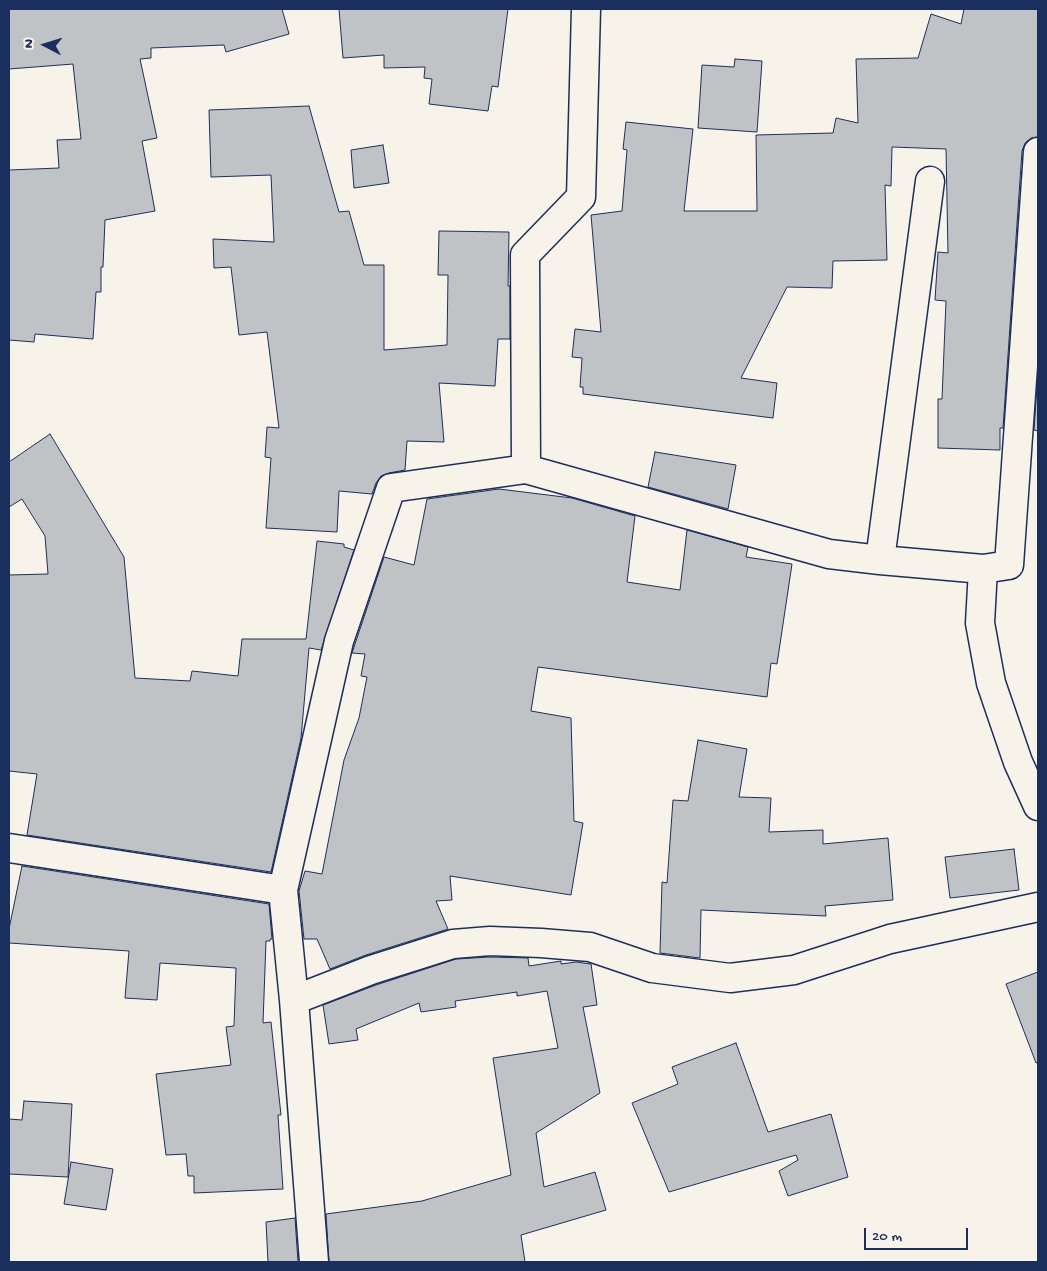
<!DOCTYPE html>
<style>
body{margin:0}
#map{position:relative;width:1047px;height:1271px;overflow:hidden;background:#f7f3e8;font-family:"Gochi Hand",sans-serif}
canvas{display:block}
.frame{position:absolute;inset:0;border:10px solid #1b2f5e;pointer-events:none}
.north{position:absolute;left:20px;top:20px;width:50px;height:50px;-webkit-text-stroke:4px #f7f3e8;paint-order:stroke;rotate:275deg;font-size:14px;font-weight:700;line-height:20px;text-align:center;color:#1b2f5e}
.north::after{content:'';display:block;margin:auto;width:18px;height:22px;background:#1b2f5e;clip-path:polygon(50% 0,100% 100%,50% 72%,0 100%)}
.scale{position:absolute;left:864px;top:1228px;width:104px;height:22px;box-sizing:border-box;border:2px solid #1b2f5e;border-top:0;padding-left:6px;font-size:15px;line-height:18px;white-space:nowrap;color:#1b2f5e;-webkit-text-stroke:4px #f7f3e8;paint-order:stroke}
</style>
<div id="map">
<canvas width="1047" height="1271"></canvas>
<div class="frame"></div>
<div class="north">N</div>
<div class="scale">20 m</div>
</div>
<script>
const context = document.querySelector('canvas').getContext('2d');
context.lineJoin = 'round';
function paint(path, color) {
  context.fillStyle = color;
  context.fill(path, 'evenodd');
}
function shape(rows) {
  const path = new Path2D();
  for (const r of rows) {
    path.moveTo(r[0], r[1]);
    for (let i = 2; i < r.length; i += 2) path.lineTo(r[i], r[i + 1]);
  }
  return path;
}
function stroke(path, color, width, dash) {
  context.strokeStyle = color;
  context.lineWidth = width;
  context.lineCap = dash ? 'butt' : 'round';
  context.setLineDash(dash || []);
  context.stroke(path);
}
const building = shape([
 [9,9,282,9,289,34,226,52,224,45,151,48,151,58,140,59,157,138,142,141,155,211,105,220,103,267,101,267,101,292,96,292,93,339,35,334,34,342,9,340,9,170,59,168,57,140,81,139,73,64,9,69,9,9],
 [339,9,508,9,498,87,492,86,488,111,429,104,432,79,424,78,425,67,384,68,384,55,343,58,339,9],
 [964,9,1038,9,1038,137,1031,138,1025,143,1022,151,1003,428,1000,428,1000,450,938,448,938,399,942,399,946,301,935,300,938,252,948,253,946,149,892,147,891,186,885,185,887,260,833,261,832,288,787,287,741,378,777,383,773,418,583,394,583,387,580,387,582,358,572,357,575,329,601,332,591,215,622,211,627,150,623,149,626,122,693,129,684,211,757,211,756,135,833,133,836,118,858,123,856,59,918,58,931,14,961,24,964,9],
 [735,59,762,61,757,132,698,128,702,65,734,67,735,59],
 [309,106,339,212,349,211,364,265,384,265,384,350,447,345,448,275,438,275,439,231,509,232,508,286,510,286,510,339,498,339,495,386,439,383,444,442,407,441,405,470,389,473,381,476,376,483,372,494,339,491,337,532,266,528,271,458,265,457,267,427,279,428,267,332,239,335,231,267,214,268,213,239,274,242,271,175,211,177,209,110,309,106],
 [383,145,389,183,354,188,351,150,383,145],
 [1038,372,1038,431,1034,430,1038,372],
 [50,434,124,557,135,678,190,681,192,671,238,676,242,639,306,639,317,541,344,544,344,547,354,550,321,650,309,648,301,738,271,872,27,835,37,774,9,771,9,575,48,574,45,536,22,499,9,507,9,462,50,434],
 [655,452,736,465,728,509,648,487,655,452],
 [499,489,572,498,635,516,627,582,680,590,687,530,748,547,746,557,792,564,777,664,771,663,767,697,538,667,531,711,571,718,574,821,583,823,571,895,450,876,452,900,436,901,448,929,366,955,330,969,317,939,304,939,299,891,305,871,322,874,344,760,359,718,367,677,361,676,365,654,352,653,384,557,414,565,427,499,499,489],
 [698,740,747,749,739,797,771,798,769,832,823,830,823,844,888,838,893,900,825,906,826,916,701,910,700,958,660,953,662,882,667,883,673,800,688,801,698,740],
 [1014,849,1019,890,950,898,945,857,1014,849],
 [22,866,269,904,272,939,270,939,270,941,266,941,263,1023,271,1022,281,1115,278,1115,283,1189,194,1193,194,1176,188,1176,186,1154,166,1155,156,1074,231,1065,226,1027,234,1026,236,968,160,963,157,1000,125,998,129,951,9,943,9,929,22,866],
 [490,957,528,958,529,966,561,961,561,964,576,962,591,964,597,1005,583,1007,600,1093,536,1133,544,1187,595,1172,606,1210,521,1235,525,1262,329,1262,326,1214,422,1201,511,1175,493,1058,558,1048,547,991,517,996,517,992,455,1001,456,1007,421,1012,419,1003,356,1029,358,1040,329,1044,323,1005,376,985,456,959,490,957],
 [1038,972,1038,1062,1036,1063,1006,984,1038,972],
 [736,1043,768,1132,831,1114,848,1177,788,1196,779,1171,798,1160,796,1155,669,1192,632,1103,678,1084,672,1067,736,1043],
 [24,1101,72,1104,68,1177,9,1174,9,1119,22,1120,24,1101],
 [71,1162,113,1169,106,1210,64,1204,71,1162],
 [295,1218,298,1262,268,1262,266,1222,295,1218]
]);
paint(building, '#c0c3c5');
stroke(building, '#1b2f5e', 1);
const minor = shape([
 [526,469,829,554,880,560,983,569,980,623,991,683,1018,762,1038,806],
 [880,560,930,181],
 [983,569,1009,565,1038,152],
 [9,848,283,890],
 [294,1000,371,970,453,944,490,941,541,943,590,947,652,968,730,978,794,970,890,939,1038,907],
 [314,1262,294,1000,283,890,339,641,391,488,526,469,525,255,581,197,586,9]
]);
stroke(minor, '#1b2f5e', 31);
stroke(minor, '#f7f3e8', 28);
</script>
